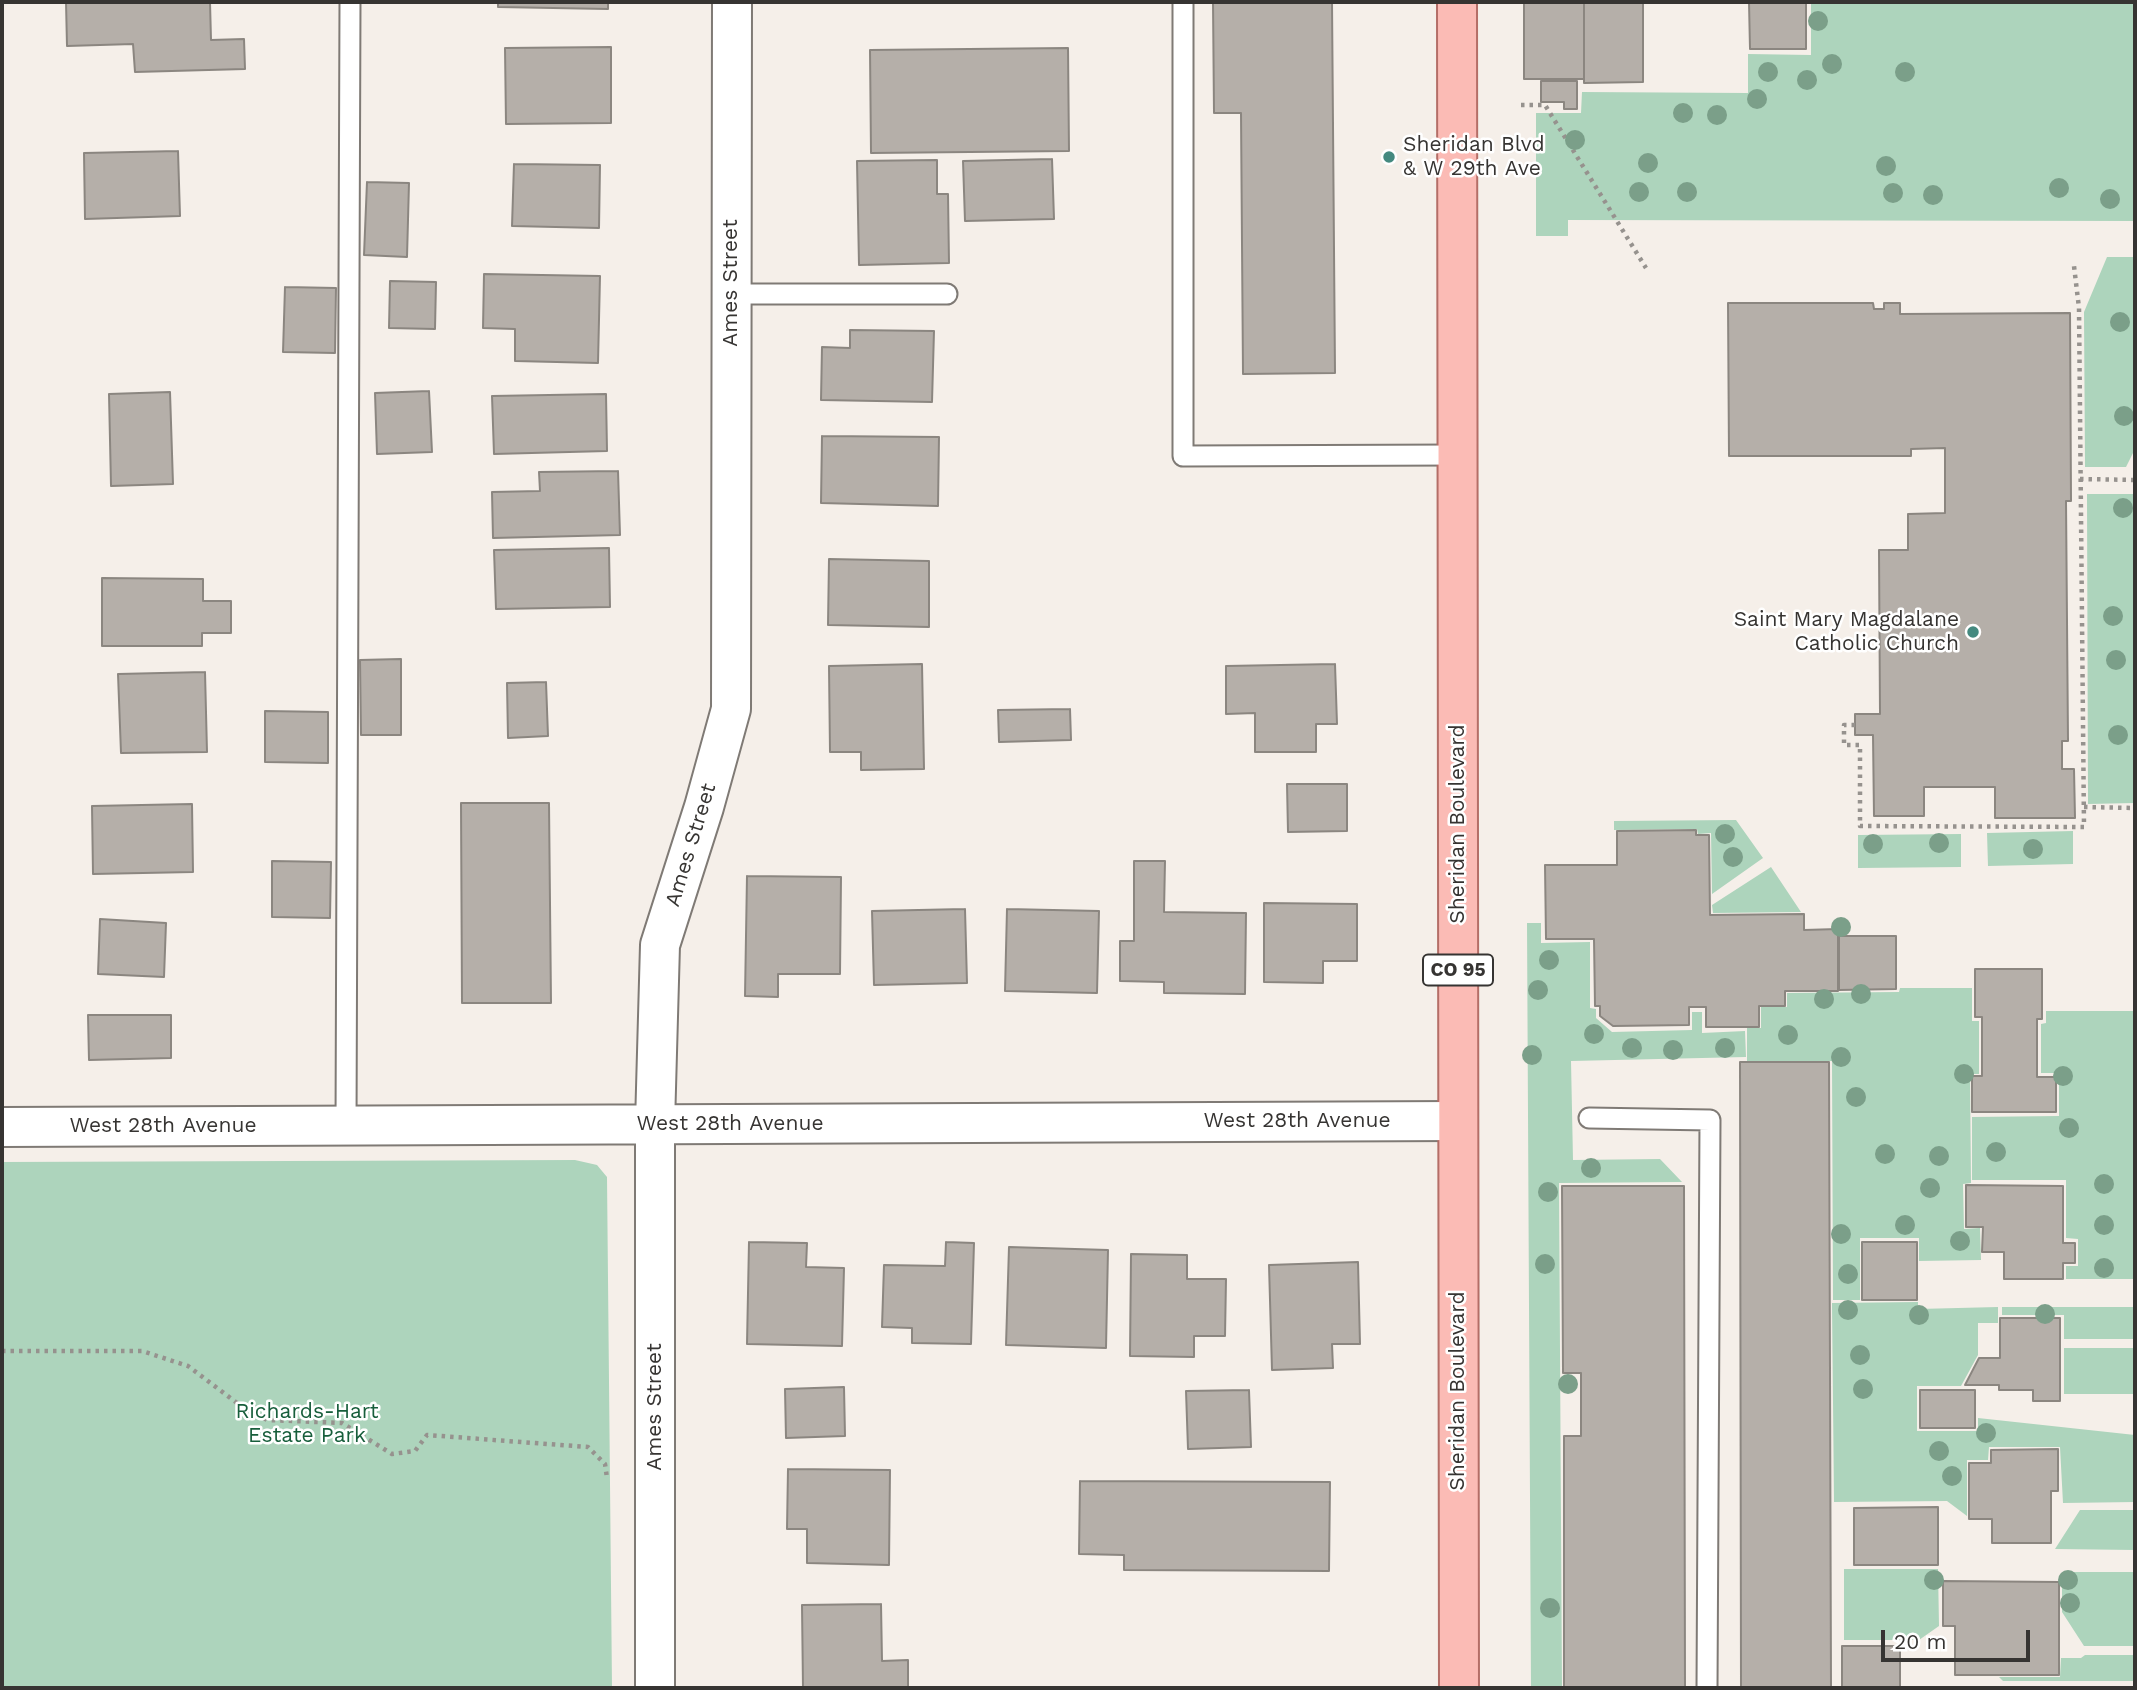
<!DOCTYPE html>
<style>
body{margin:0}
#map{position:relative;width:2137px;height:1690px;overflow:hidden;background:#f5efe9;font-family:"Work Sans",sans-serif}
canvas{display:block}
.frame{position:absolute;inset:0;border:4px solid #363432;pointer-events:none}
.scale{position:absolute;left:1881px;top:1630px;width:149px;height:32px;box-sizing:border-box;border:4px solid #363432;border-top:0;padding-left:9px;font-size:21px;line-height:24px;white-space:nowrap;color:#363432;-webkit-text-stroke:5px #fff;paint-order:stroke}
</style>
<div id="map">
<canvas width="2137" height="1690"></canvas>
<div class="frame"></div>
<div class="scale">20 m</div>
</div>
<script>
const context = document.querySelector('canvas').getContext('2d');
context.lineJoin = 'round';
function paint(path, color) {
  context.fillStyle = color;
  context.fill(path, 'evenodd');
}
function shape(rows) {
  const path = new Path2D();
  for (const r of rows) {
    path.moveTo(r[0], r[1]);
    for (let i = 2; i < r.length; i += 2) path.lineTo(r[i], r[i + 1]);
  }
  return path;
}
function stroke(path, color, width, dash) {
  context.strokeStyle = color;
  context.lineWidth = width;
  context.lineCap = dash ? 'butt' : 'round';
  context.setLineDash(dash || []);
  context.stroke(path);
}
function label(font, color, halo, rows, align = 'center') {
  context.font = font + ' "Work Sans",sans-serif';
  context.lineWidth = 5;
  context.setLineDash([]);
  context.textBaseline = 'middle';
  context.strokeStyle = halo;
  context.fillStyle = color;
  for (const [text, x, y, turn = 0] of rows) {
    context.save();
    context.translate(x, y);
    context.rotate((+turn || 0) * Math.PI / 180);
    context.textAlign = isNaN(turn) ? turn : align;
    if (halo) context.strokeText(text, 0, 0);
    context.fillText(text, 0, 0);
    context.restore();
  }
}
paint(shape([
 [1811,2,2135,2,2135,221,1568,220,1568,236,1536,236,1536,113,1581,113,1582,92,1748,93,1748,54,1811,55],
 [2107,257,2135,257,2135,449,2126,467,2085,467,2084,312],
 [2087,494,2135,494,2135,803,2088,804],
 [1736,820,1763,858,1712,894,1711,833,1698,834,1697,829,1614,830,1614,821],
 [2073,831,2073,864,1988,866,1987,833],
 [1961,834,1961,867,1858,868,1858,835],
 [1771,867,1801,912,1713,913,1712,905],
 [1527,923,1541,923,1541,943,1590,942,1590,1008,1596,1009,1596,1018,1612,1032,1692,1030,1692,1012,1702,1012,1702,1033,1745,1031,1746,1057,1571,1061,1573,1160,1660,1159,1682,1182,1559,1183,1562,1688,1531,1688],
 [1900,988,1972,988,1972,1021,1979,1021,1979,1074,1970,1074,1971,1183,1963,1184,1964,1229,1980,1228,1981,1260,1919,1261,1919,1238,1860,1238,1860,1300,1833,1300,1832,1061,1747,1061,1747,1028,1761,1028,1761,1007,1787,1007,1787,993,1899,992],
 [2046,1011,2135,1011,2135,1279,2066,1279,2066,1266,2078,1266,2078,1239,2066,1238,2066,1180,1972,1180,1972,1117,2059,1116,2059,1073,2041,1073,2041,1024,2046,1023],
 [575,1160,597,1165,607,1177,612,1688,2,1688,2,1162],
 [1918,1302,1918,1309,1998,1307,1998,1323,1978,1323,1978,1355,1961,1386,1917,1386,1917,1431,1978,1431,1978,1418,2135,1435,2135,1502,2063,1503,2060,1447,1989,1447,1988,1460,1967,1460,1967,1516,1947,1501,1834,1502,1832,1303],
 [2002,1307,2135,1307,2135,1339,2064,1339,2064,1315,2002,1315],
 [2064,1348,2135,1348,2135,1394,2064,1394],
 [2080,1510,2135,1510,2135,1550,2055,1549],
 [1844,1569,1938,1569,1939,1626,1919,1640,1844,1640],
 [2062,1572,2135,1572,2135,1646,2084,1646,2062,1612],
 [2085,1655,2135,1655,2135,1681,2003,1681,1999,1677,2060,1677,2061,1658,2081,1658]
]), '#add4bc');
const building = shape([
 [66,2,210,2,211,40,244,39,245,69,135,72,133,44,67,46,66,2],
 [498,2,608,2,608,9,498,7,498,2],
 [1213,2,1332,2,1335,373,1243,374,1241,113,1214,113,1213,2],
 [1524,2,1584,2,1584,79,1524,79,1524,2],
 [1584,2,1643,2,1643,82,1584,83,1584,2],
 [1749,2,1806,2,1806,49,1750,49,1749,2],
 [611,47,611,123,506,124,505,48,611,47],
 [1068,48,1069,151,871,153,870,50,1068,48],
 [1541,81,1577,81,1577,109,1564,109,1564,102,1541,102,1541,81],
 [178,151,180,216,85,219,84,153,178,151],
 [1052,159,1054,219,965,221,963,161,1052,159],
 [937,160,937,194,948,194,949,263,859,265,857,161,937,160],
 [514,164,600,165,599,228,512,226,514,164],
 [367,182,409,183,407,257,364,255,367,182],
 [484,274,600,276,598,363,515,361,515,329,483,328,484,274],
 [390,281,436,282,435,329,389,328,390,281],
 [285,287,336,288,335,353,283,352,285,287],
 [1728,303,1873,303,1874,309,1884,309,1884,303,1900,303,1900,314,2070,313,2071,501,2066,501,2068,741,2062,741,2062,769,2074,769,2075,818,1995,818,1995,787,1924,787,1924,816,1874,816,1873,735,1855,735,1855,714,1880,714,1879,550,1908,550,1908,514,1945,513,1945,448,1911,449,1911,456,1729,456,1728,303],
 [850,330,934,331,932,402,821,400,822,347,850,348,850,330],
 [429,391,432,452,377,454,375,393,429,391],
 [170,392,173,484,111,486,109,394,170,392],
 [606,394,607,451,494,454,492,396,606,394],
 [822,436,939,437,938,506,821,503,822,436],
 [618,471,620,535,493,538,492,492,540,491,539,472,618,471],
 [609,548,610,607,496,609,494,550,609,548],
 [829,559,929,561,929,627,828,625,829,559],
 [102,578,203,579,203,601,231,601,231,633,202,633,202,646,102,646,102,578],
 [401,659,401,735,361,735,360,660,401,659],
 [922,664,924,769,861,770,861,752,830,752,829,666,922,664],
 [1335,664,1337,724,1316,724,1316,752,1255,752,1255,713,1226,714,1226,666,1335,664],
 [205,672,207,752,121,753,118,674,205,672],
 [546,682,548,736,508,738,507,683,546,682],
 [1070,709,1071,740,999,742,998,710,1070,709],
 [265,711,328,712,328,763,265,762,265,711],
 [1287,784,1347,784,1347,831,1288,832,1287,784],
 [461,803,549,803,551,1003,462,1003,461,803],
 [192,804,193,872,93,874,92,806,192,804],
 [1696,830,1696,835,1709,835,1710,915,1804,914,1804,930,1838,929,1838,991,1785,991,1785,1006,1759,1006,1759,1027,1706,1027,1706,1007,1689,1007,1689,1025,1613,1026,1600,1016,1600,1006,1595,1006,1594,939,1546,939,1545,865,1617,865,1617,831,1696,830],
 [272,861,331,862,330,918,272,917,272,861],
 [1134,861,1165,861,1164,912,1246,913,1245,994,1164,993,1164,982,1120,981,1120,941,1134,941,1134,861],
 [747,876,841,877,840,974,778,974,778,997,745,996,747,876],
 [1264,903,1357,904,1357,961,1323,961,1323,983,1264,982,1264,903],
 [965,909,967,983,874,985,872,911,965,909],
 [1007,909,1099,911,1097,993,1005,991,1007,909],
 [100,919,166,923,164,977,98,974,100,919],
 [1839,936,1896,936,1896,989,1839,990,1839,936],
 [1975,969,2042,969,2042,1019,2037,1019,2037,1077,2056,1077,2056,1112,1972,1112,1972,1076,1982,1076,1982,1017,1975,1017,1975,969],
 [88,1015,171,1015,171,1058,89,1060,88,1015],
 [1740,1062,1829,1062,1831,1688,1741,1688,1740,1062],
 [1966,1185,2063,1186,2063,1243,2075,1243,2075,1263,2063,1263,2063,1279,2004,1279,2004,1252,1982,1252,1983,1227,1966,1227,1966,1185],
 [1562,1186,1684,1186,1685,1688,1564,1688,1564,1436,1581,1436,1581,1373,1563,1373,1562,1186],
 [749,1242,807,1243,806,1267,844,1268,842,1346,747,1344,749,1242],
 [946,1242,974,1243,971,1344,912,1343,912,1328,882,1327,884,1265,945,1266,946,1242],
 [1862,1242,1917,1242,1917,1300,1862,1300,1862,1242],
 [1009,1247,1108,1250,1106,1348,1006,1345,1009,1247],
 [1131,1254,1187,1255,1187,1279,1226,1279,1225,1336,1194,1336,1194,1357,1130,1356,1131,1254],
 [1358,1262,1360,1344,1332,1344,1333,1368,1272,1370,1269,1265,1358,1262],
 [2000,1318,2060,1318,2060,1401,2033,1401,2033,1390,1999,1390,1999,1385,1965,1385,1979,1358,2000,1358,2000,1318],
 [844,1387,845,1436,786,1438,785,1389,844,1387],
 [1249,1390,1251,1447,1188,1449,1186,1391,1249,1390],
 [1920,1390,1975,1390,1975,1428,1920,1428,1920,1390],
 [2058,1449,2058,1491,2051,1491,2051,1543,1992,1543,1992,1519,1969,1519,1969,1463,1991,1463,1991,1450,2058,1449],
 [788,1469,890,1470,889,1565,807,1563,807,1529,787,1529,788,1469],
 [1080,1481,1330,1482,1329,1571,1124,1570,1124,1555,1079,1554,1080,1481],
 [1938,1507,1938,1565,1854,1565,1854,1508,1938,1507],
 [1943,1581,2059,1582,2059,1675,1955,1675,1955,1626,1943,1626,1943,1581],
 [881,1604,882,1661,908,1660,908,1688,803,1688,802,1605,881,1604],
 [1842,1646,1900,1646,1900,1688,1842,1688,1842,1646]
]);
paint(building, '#b5afa9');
stroke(building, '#8b8680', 2);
const service = shape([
 [1183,2,1183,456,1457,455],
 [731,294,947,294],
 [1589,1118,1710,1120,1707,1688],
 [346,1126,350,2]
]);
const minor = shape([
 [2,1127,1458,1121],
 [655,1688,655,1124,660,945,704,807,731,709,732,2]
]);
const primary = shape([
 [1457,2,1459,1688]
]);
stroke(service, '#7f7a75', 23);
stroke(minor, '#7f7a75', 42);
stroke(primary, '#b46e67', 42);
stroke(shape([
 [1521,105,1545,105,1646,268],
 [2080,479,2135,480],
 [1855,725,1844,725,1844,745,1860,745,1860,826,2084,827,2079,308,2074,266],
 [2084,807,2135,808],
 [2,1351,142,1351,188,1366,237,1403,267,1420,342,1423,392,1454,415,1451,427,1435,588,1447,605,1464,607,1478]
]), '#96928e', 4.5, [3.5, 5]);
stroke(service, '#fff', 19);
stroke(minor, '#fff', 38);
stroke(primary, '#fbbbb5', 38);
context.fillStyle = '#7b9f89';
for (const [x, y] of [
 [1818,21],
 [1832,64],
 [1768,72],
 [1905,72],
 [1807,80],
 [1757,99],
 [1683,113],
 [1717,115],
 [1575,140],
 [1648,163],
 [1886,166],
 [2059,188],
 [1639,192],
 [1687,192],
 [1893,193],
 [1933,195],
 [2110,199],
 [2120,322],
 [2124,416],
 [2123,508],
 [2113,616],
 [2116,660],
 [2118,735],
 [1725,834],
 [1939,843],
 [1873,844],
 [2033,849],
 [1733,857],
 [1841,927],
 [1549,960],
 [1538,990],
 [1861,994],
 [1824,999],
 [1594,1034],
 [1788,1035],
 [1632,1048],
 [1725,1048],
 [1673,1050],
 [1532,1055],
 [1841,1057],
 [1964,1074],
 [2063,1076],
 [1856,1097],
 [2069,1128],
 [1996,1152],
 [1885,1154],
 [1939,1156],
 [1591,1168],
 [2104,1184],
 [1930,1188],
 [1548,1192],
 [1905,1225],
 [2104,1225],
 [1841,1234],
 [1960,1241],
 [1545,1264],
 [2104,1268],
 [1848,1274],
 [1848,1310],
 [2045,1314],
 [1919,1315],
 [1860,1355],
 [1568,1384],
 [1863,1389],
 [1986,1433],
 [1939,1451],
 [1952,1476],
 [1934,1580],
 [2068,1580],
 [2070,1603],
 [1550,1608]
]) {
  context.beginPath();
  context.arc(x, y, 10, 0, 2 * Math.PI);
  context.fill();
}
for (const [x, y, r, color] of [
 [1389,157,7,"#44897f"],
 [1973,632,7,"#44897f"]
]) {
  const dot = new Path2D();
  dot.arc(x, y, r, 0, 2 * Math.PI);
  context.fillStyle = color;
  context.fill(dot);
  stroke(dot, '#fff', 2.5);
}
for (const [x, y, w] of [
 [1458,970,70]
]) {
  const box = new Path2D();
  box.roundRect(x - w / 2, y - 15.5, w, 31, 5);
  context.fillStyle = '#fff';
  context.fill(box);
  stroke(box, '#363432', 2);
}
label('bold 19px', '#363432', null, [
 ["CO 95",1458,970]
]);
label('21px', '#363432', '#fff', [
 ["Sheridan Blvd",1403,145],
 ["& W 29th Ave",1403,169],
 ["Saint Mary Magdalane",1959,620,"right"],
 ["Catholic Church",1959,644,"right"]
], 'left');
label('21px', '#363432', '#fff', [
 ["Ames Street",731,283,-90],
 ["Sheridan Boulevard",1458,824,-90],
 ["Ames Street",691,845,-73],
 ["West 28th Avenue",1297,1121],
 ["West 28th Avenue",730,1124],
 ["West 28th Avenue",163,1126],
 ["Sheridan Boulevard",1458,1391,-90],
 ["Ames Street",655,1407,-90]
]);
label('21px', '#175e3b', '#fff', [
 ["Richards-Hart",307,1412],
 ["Estate Park",307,1436]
]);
</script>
